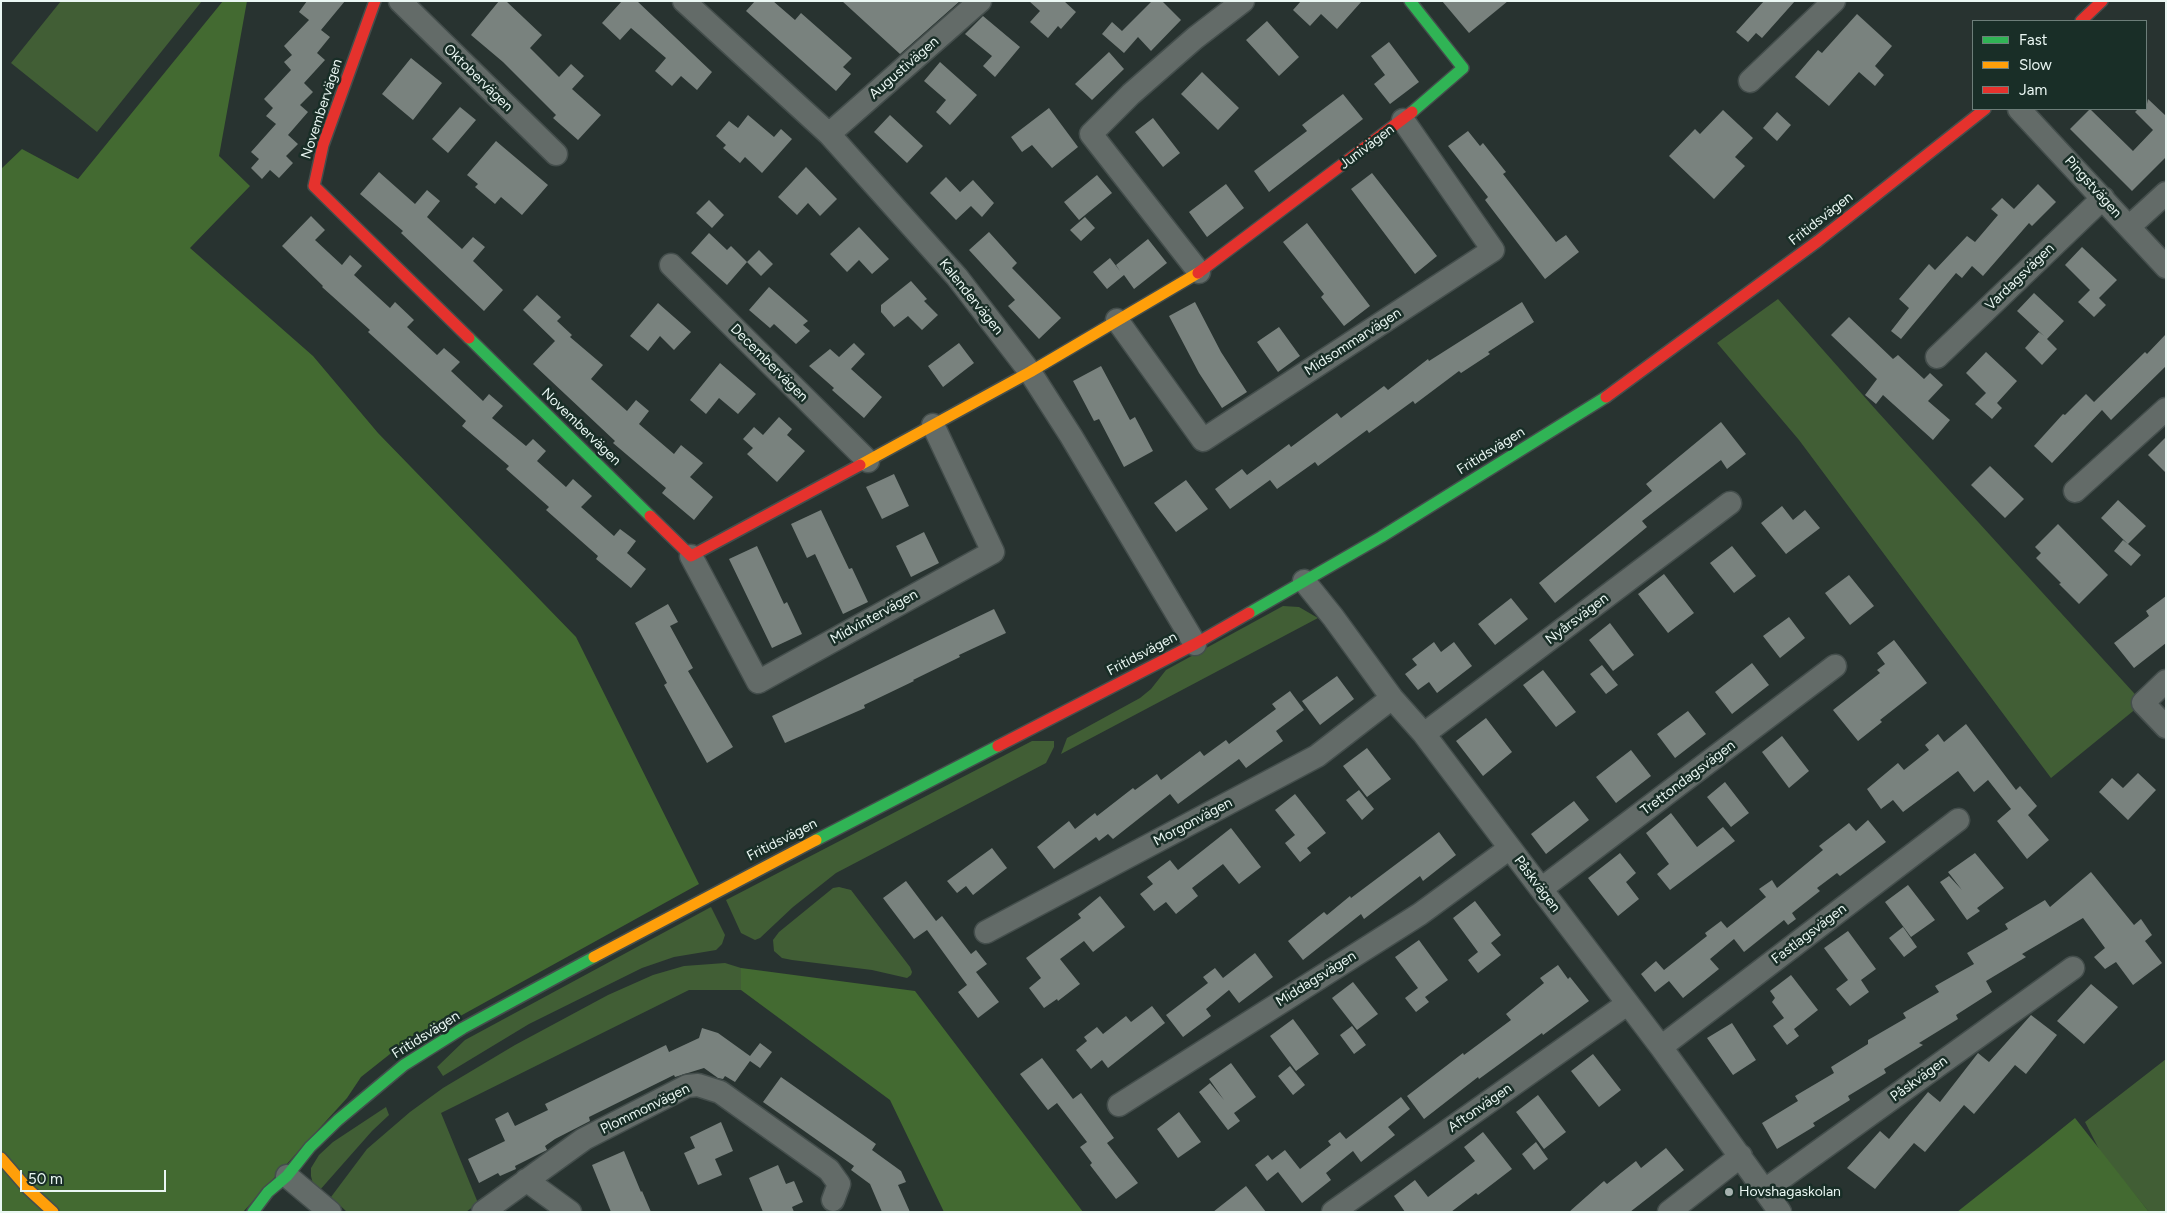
<!DOCTYPE html>
<meta charset="utf-8">
<style>
body{margin:0}
#map{position:relative;width:2167px;height:1213px;overflow:hidden;background:#283330;font-family:Figtree,sans-serif}
canvas{display:block}
.frame{position:absolute;inset:0;border:2px solid #eaf7f3;pointer-events:none}
.legend{position:absolute;left:1972px;top:20px;width:175px;height:90px;box-sizing:border-box;background:#192e27;border:1px solid #6d7e79;margin:0;padding:6px 9px;list-style:none;font-size:15px;color:#eaf7f3}
.legend li{display:flex;align-items:center;gap:10px;height:25px}
.legend b{width:25px;border:1px solid #6d7e79}
.scale{position:absolute;left:20px;top:1170px;width:146px;height:22px;box-sizing:border-box;border:2px solid #eaf7f3;border-top:0;padding-left:6px;font-size:15px;line-height:18px;white-space:nowrap;color:#eaf7f3;-webkit-text-stroke:4px #192e27;paint-order:stroke}
</style>
<div id="map">
<canvas width="2167" height="1213"></canvas>
<div class="frame"></div>
<ul class="legend">
<li><b style="height:6px;background:#30b455"></b>Fast</li>
<li><b style="height:6px;background:#ff9f0a"></b>Slow</li>
<li><b style="height:6px;background:#e5322d"></b>Jam</li>
</ul>
<div class="scale">50 m</div>
</div>
<script>
const context = document.querySelector('canvas').getContext('2d');
context.lineJoin = 'round';
function paint(path, color) {
  context.fillStyle = color;
  context.fill(path, 'evenodd');
}
function shape(rows) {
  const path = new Path2D();
  for (const r of rows) {
    path.moveTo(r[0], r[1]);
    for (let i = 2; i < r.length; i += 2) path.lineTo(r[i], r[i + 1]);
  }
  return path;
}
function stroke(path, color, width, dash) {
  context.strokeStyle = color;
  context.lineWidth = width;
  context.lineCap = dash ? 'butt' : 'round';
  context.setLineDash(dash || []);
  context.stroke(path);
}
function label(font, color, halo, rows, align = 'center') {
  context.font = font + ' Figtree,sans-serif';
  context.lineWidth = 5;
  context.setLineDash([]);
  context.textBaseline = 'middle';
  context.strokeStyle = halo;
  context.fillStyle = color;
  for (const [text, x, y, turn = 0] of rows) {
    context.save();
    context.translate(x, y);
    context.rotate((+turn || 0) * Math.PI / 180);
    context.textAlign = isNaN(turn) ? turn : align;
    if (halo) context.strokeText(text, 0, 0);
    context.fillText(text, 0, 0);
    context.restore();
  }
}
paint(shape([
 [61,1,202,1,97,132,11,63],
 [1778,299,1877,411,2143,703,2051,778,1799,440,1717,343],
 [1283,606,1299,607,1318,618,1061,754,1067,738,1140,698,1151,689,1166,670],
 [1032,741,1054,741,1054,747,1046,763,836,873,793,907,760,938,755,940,741,933,726,900],
 [839,887,851,890,910,967,912,972,911,975,907,978,872,970,792,960,782,958,774,951,773,940,779,932,833,888],
 [711,907,725,935,722,944,716,950,674,957,642,968,529,1024,443,1076,437,1067,465,1040],
 [725,963,741,968,741,990,689,990,441,1113,478,1203,466,1212,347,1212,331,1197,367,1149,410,1112,443,1088,515,1045,608,995,653,975,684,966],
 [2166,1059,2166,1212,2149,1212,2101,1153,2085,1122],
 [386,1107,389,1115,372,1131,319,1191,313,1184,311,1176,311,1168,319,1155,333,1142]
]), '#415e35');
paint(shape([
 [223,1,247,1,219,156,250,186,190,248,313,356,378,433,576,637,699,884,435,1030,414,1035,361,1077,347,1098,243,1212,1,1212,1,169,22,149,78,179],
 [741,968,915,991,1083,1212,944,1212,890,1100,741,990],
 [2075,1118,2149,1212,1957,1212,2038,1148]
]), '#436a31');
paint(shape([
 [307,1,345,1,321,30,330,37,317,53,325,60,304,83,313,92,300,105,308,112,288,135,298,144,286,156,293,163,279,178,270,170,262,179,251,168,259,159,251,152,276,124,266,116,273,108,264,99,291,70,284,62,292,55,284,46,309,20,299,12],
 [499,1,506,1,542,35,530,48,559,77,571,64,584,76,572,89,601,115,578,140,553,118,556,115,503,62,471,35],
 [622,1,637,1,712,72,697,90,681,76,672,86,655,71,666,58,631,28,620,40,602,23],
 [755,1,773,1,795,20,801,13,852,58,843,67,851,74,836,91,746,11],
 [842,1,960,1,900,54],
 [1029,1,1064,1,1076,12,1061,29,1058,26,1048,38,1030,22,1040,11],
 [1152,1,1162,1,1181,20,1151,51,1138,37,1124,53,1102,34,1112,22,1122,31],
 [1301,1,1362,1,1337,29,1321,14,1310,26,1293,10],
 [1442,1,1508,1,1469,33],
 [1764,1,1795,1,1762,38,1756,33,1748,42,1736,32],
 [1857,14,1892,46,1875,66,1884,75,1875,86,1859,72,1829,106,1795,77,1818,50,1822,53],
 [983,16,1020,47,995,77,983,66,992,56,965,34],
 [1267,21,1299,57,1279,76,1246,40],
 [1389,42,1419,82,1390,104,1374,84,1385,75,1371,56],
 [1109,52,1124,69,1092,100,1075,84],
 [411,58,442,83,413,120,382,94],
 [940,62,977,95,950,125,936,112,946,100,924,81],
 [1202,72,1239,108,1218,130,1181,94],
 [1343,94,1363,119,1269,192,1254,171,1307,131,1302,125],
 [2148,99,2166,116,2166,157,2132,191,2070,129,2090,109,2133,151,2153,130,2135,112,2138,109,2146,109],
 [460,107,476,120,448,153,432,139],
 [1049,108,1078,147,1052,168,1032,145,1022,152,1011,137],
 [1723,110,1753,138,1735,157,1745,166,1714,199,1669,156,1695,129,1700,134],
 [1777,112,1791,125,1777,141,1763,128],
 [748,115,774,137,781,129,792,139,762,173,745,157,740,163,723,148,726,145,716,136,729,121,738,128],
 [890,115,923,146,907,163,874,132],
 [1153,118,1180,153,1163,167,1135,132],
 [1468,131,1480,146,1483,143,1506,172,1503,174,1556,242,1566,235,1579,252,1545,279,1485,200,1488,197,1448,146],
 [496,141,548,185,522,215,501,197,495,204,475,187,478,184,467,175],
 [806,167,837,199,820,216,808,203,797,215,778,197],
 [379,172,415,204,427,190,440,201,427,217,462,249,473,237,485,247,473,261,503,290,484,311,401,233,403,231,360,194],
 [1372,173,1437,256,1415,274,1351,189],
 [1097,175,1112,193,1079,220,1064,202],
 [946,177,960,192,973,180,994,203,982,217,971,206,956,220,930,193],
 [1226,184,1244,208,1207,237,1189,212],
 [2038,184,2056,202,2032,226,2029,223,1983,276,1972,266,1962,278,1956,273,1901,339,1891,331,1909,308,1899,299,1929,264,1935,270,1967,236,1975,242,1998,215,1991,209,2002,198,2014,209],
 [709,200,724,215,712,228,696,213],
 [311,216,325,230,315,240,342,265,350,255,362,266,354,275,390,308,395,302,414,320,407,327,437,355,444,348,460,362,451,371,483,401,489,394,503,406,492,418,526,446,533,439,546,451,537,461,566,487,573,479,592,496,581,507,614,536,620,529,636,541,627,553,646,569,631,588,596,559,598,556,546,510,549,507,506,469,509,466,462,426,466,421,368,332,370,330,322,287,323,286,282,246],
 [1085,217,1095,228,1081,241,1070,230],
 [1307,223,1370,306,1344,326,1321,297,1324,294,1283,242],
 [859,227,889,259,872,274,859,260,847,272,830,254],
 [989,232,1017,263,1012,268,1061,318,1039,339,1008,306,1015,300,969,250],
 [709,233,727,250,731,246,747,262,727,285,691,253],
 [1148,239,1167,263,1134,289,1124,275,1107,289,1093,272,1110,258,1120,271,1116,265],
 [2082,247,2117,280,2099,298,2106,305,2094,317,2078,302,2090,290,2065,265],
 [759,250,773,264,761,276,747,262],
 [911,281,927,299,924,301,938,315,922,330,908,316,894,327,881,312,881,305],
 [769,287,808,321,803,325,810,331,796,344,774,324,770,328,749,310],
 [2034,293,2064,321,2047,339,2057,349,2042,365,2025,348,2039,332,2044,336,2017,311],
 [537,295,561,317,557,321,572,335,570,337,603,365,591,379,627,411,636,400,649,411,639,424,674,454,681,445,703,463,690,477,713,497,694,520,662,493,666,488,613,443,615,441,533,364,555,341,523,310],
 [1195,302,1221,352,1247,392,1222,408,1199,373,1169,316],
 [1522,302,1534,322,1488,352,1490,354,1461,373,1459,371,1415,404,1413,401,1369,433,1367,430,1318,466,1315,462,1277,489,1270,480,1230,509,1215,489,1242,469,1247,475,1289,444,1291,447,1337,413,1341,418,1384,386,1388,390,1428,359,1429,361],
 [658,303,691,332,674,350,660,336,648,351,630,336],
 [1849,317,1893,359,1898,355,1924,379,1930,373,1943,385,1928,401,1950,420,1933,440,1883,395,1876,404,1865,395,1877,379,1831,335],
 [1279,327,1300,356,1278,372,1257,342],
 [2166,334,2166,366,2111,420,2102,410,2052,463,2034,446,2063,414,2065,415,2086,394,2094,402,2145,352,2147,354],
 [854,343,865,354,851,369,882,397,864,418,832,390,834,388,809,366,830,349,839,357],
 [959,343,974,363,943,387,928,366],
 [1986,352,2017,381,1997,403,2002,408,1992,419,1975,404,1986,393,1966,373],
 [720,363,756,394,738,414,719,398,706,414,690,400],
 [1101,366,1130,420,1135,417,1153,451,1124,467,1099,419,1094,421,1073,381],
 [779,417,792,429,787,435,805,451,777,482,747,454,753,448,743,439,754,427,763,435],
 [1721,422,1746,454,1727,469,1721,460,1642,521,1647,527,1555,603,1539,583,1652,491,1646,484],
 [2166,437,2166,473,2148,455],
 [1990,466,2024,499,2005,518,1971,485],
 [894,474,909,506,882,519,866,487],
 [1186,480,1208,509,1176,532,1154,503],
 [2118,500,2146,526,2128,544,2141,555,2131,566,2114,551,2123,540,2128,544,2101,518],
 [1782,506,1793,520,1805,510,1820,528,1786,554,1761,523],
 [821,510,849,569,852,568,868,602,843,614,815,554,807,558,791,524],
 [2058,524,2108,575,2079,604,2059,584,2061,583,2036,558,2041,553,2035,547],
 [924,532,939,563,911,577,896,546],
 [757,546,784,604,787,602,802,634,772,648,729,559],
 [1732,546,1756,576,1734,593,1710,563],
 [1664,574,1694,613,1668,633,1638,594],
 [1849,575,1874,606,1850,625,1825,593],
 [2166,596,2166,643,2134,668,2114,643,2149,616,2146,611],
 [1511,598,1528,619,1495,645,1478,624],
 [668,604,678,622,670,626,693,668,688,671,733,747,707,763,664,685,667,683,635,623],
 [994,609,1006,633,959,655,960,657,913,680,914,681,864,705,865,708,785,743,772,716],
 [1789,617,1805,638,1780,658,1763,636],
 [1610,623,1634,655,1613,671,1589,640],
 [1894,640,1927,683,1880,720,1882,722,1858,741,1833,710,1880,673,1877,670,1885,664,1877,653],
 [1434,642,1441,652,1454,642,1472,666,1437,693,1429,682,1418,690,1405,674,1417,665,1412,659],
 [1752,663,1769,685,1732,714,1715,692],
 [1602,665,1618,685,1606,694,1590,674],
 [1543,670,1576,712,1556,727,1523,685],
 [1337,676,1354,699,1320,725,1302,701],
 [1290,691,1304,710,1276,731,1283,741,1246,768,1239,759,1178,804,1170,794,1113,839,1108,834,1099,841,1096,837,1054,869,1037,847,1069,821,1075,829,1095,813,1097,816,1133,788,1135,790,1157,774,1161,780,1200,751,1204,756,1226,740,1229,744,1276,709,1272,704],
 [1688,711,1706,734,1675,758,1657,734],
 [1486,718,1512,752,1483,776,1456,741],
 [1966,724,2016,790,2020,786,2037,806,2028,815,2049,840,2027,859,1997,821,2011,809,1988,780,1974,792,1958,771,1903,812,1893,800,1881,809,1867,789,1898,763,1904,770,1929,750,1925,745,1938,734,1944,742],
 [1782,736,1809,771,1789,788,1762,752],
 [1367,748,1391,779,1367,797,1343,766],
 [1631,750,1651,776,1616,803,1596,777],
 [2138,773,2156,790,2128,820,2099,792,2112,778,2123,788],
 [1725,782,1749,813,1731,827,1707,797],
 [1359,790,1374,809,1362,820,1346,800],
 [1295,794,1326,833,1307,848,1311,853,1300,862,1285,843,1295,835,1275,810],
 [1574,801,1589,820,1546,854,1531,834],
 [1671,813,1697,847,1723,827,1735,841,1670,890,1657,874,1669,864,1646,833],
 [1868,820,1886,842,1840,876,1837,873,1817,888,1820,891,1792,913,1796,919,1788,925,1784,920,1744,952,1734,939,1710,959,1719,969,1683,998,1669,981,1655,992,1641,974,1656,961,1664,970,1707,936,1705,933,1721,921,1727,928,1766,897,1759,889,1772,880,1777,888,1823,850,1819,846,1849,823,1856,831],
 [1231,828,1261,867,1239,884,1223,864,1192,888,1198,896,1176,914,1166,902,1154,911,1140,894,1153,884,1147,877,1170,860,1178,870],
 [1439,832,1456,855,1423,881,1420,876,1364,919,1361,914,1303,960,1288,941,1324,912,1327,915,1350,896,1351,898],
 [992,848,1007,868,973,895,966,886,957,893,947,881],
 [1620,853,1636,873,1626,882,1639,899,1618,916,1588,878],
 [1975,853,2004,888,1977,908,1980,911,1967,920,1940,882,1949,876,1962,890,1948,872],
 [2091,872,2134,925,2141,919,2152,935,2145,941,2162,963,2133,985,2116,962,2105,969,2094,957,2105,948,2083,918,2022,954,2026,957,1986,981,1992,992,1956,1015,1958,1019,1919,1043,1923,1045,1884,1069,1886,1073,1848,1096,1850,1100,1813,1123,1815,1126,1777,1149,1762,1123,1798,1101,1795,1096,1834,1073,1831,1067,1868,1044,1868,1040,1906,1018,1903,1013,1939,992,1935,986,1974,964,1967,953,2008,929,2005,924,2045,900,2050,907],
 [906,881,936,921,942,916,971,954,976,950,987,964,976,972,999,1002,978,1018,958,992,967,985,927,930,914,939,883,898],
 [1908,885,1935,920,1911,937,1885,902],
 [1100,896,1125,927,1093,952,1084,941,1060,959,1080,984,1058,1001,1057,999,1044,1008,1029,988,1041,978,1026,958,1081,918,1078,914],
 [1475,901,1501,935,1491,943,1501,955,1478,973,1468,960,1478,952,1453,918],
 [1903,927,1917,947,1904,957,1889,938],
 [1848,931,1876,969,1861,980,1869,992,1850,1006,1836,989,1848,980,1824,948],
 [1419,940,1448,980,1425,997,1429,1002,1416,1012,1405,998,1418,988,1395,957],
 [1255,953,1273,977,1239,1003,1229,990,1206,1009,1211,1016,1183,1037,1166,1015,1208,983,1203,977,1215,968,1223,978],
 [1558,965,1568,979,1570,977,1589,1001,1543,1035,1542,1033,1479,1079,1478,1077,1424,1119,1407,1096,1463,1053,1464,1055,1511,1020,1506,1014,1544,983,1540,978],
 [1791,975,1818,1010,1794,1029,1799,1036,1787,1045,1773,1026,1784,1018,1772,1002,1775,998,1770,991],
 [1353,982,1378,1014,1357,1030,1332,998],
 [2091,984,2118,1007,2084,1044,2057,1021],
 [1152,1006,1165,1023,1108,1068,1102,1060,1091,1069,1076,1050,1087,1041,1084,1037,1097,1027,1103,1034,1126,1016,1131,1022],
 [2031,1015,2057,1035,2026,1074,2015,1065,1974,1114,1964,1105,1925,1152,1914,1143,1875,1189,1847,1168,1880,1131,1889,1139,1928,1092,1940,1102,1978,1053,1989,1062],
 [1293,1019,1319,1054,1296,1071,1270,1036],
 [1732,1023,1756,1060,1733,1075,1707,1038],
 [1352,1026,1366,1045,1354,1054,1340,1035],
 [702,1028,718,1033,750,1056,760,1043,772,1052,760,1068,750,1061,735,1082,725,1076,723,1079,718,1078,704,1068,675,1077,674,1075,589,1117,590,1121,555,1139,545,1146,547,1150,515,1166,516,1169,500,1176,498,1173,479,1183,468,1159,505,1141,495,1119,508,1112,515,1126,548,1110,545,1104,666,1045,669,1052,699,1038],
 [1593,1054,1621,1090,1599,1107,1571,1071],
 [1042,1058,1073,1099,1081,1093,1114,1138,1107,1143,1138,1183,1116,1199,1090,1165,1092,1163,1080,1147,1087,1142,1057,1103,1048,1110,1020,1074],
 [1231,1063,1256,1097,1234,1113,1240,1121,1228,1130,1199,1092,1210,1083,1224,1100,1209,1079],
 [1290,1066,1305,1085,1293,1095,1278,1076],
 [781,1077,876,1144,872,1150,901,1171,906,1182,898,1185,910,1212,882,1212,870,1184,851,1170,854,1166,763,1102],
 [1538,1095,1566,1132,1544,1149,1516,1112],
 [1401,1097,1410,1109,1388,1127,1395,1135,1361,1162,1353,1151,1326,1173,1331,1180,1302,1203,1278,1172,1267,1181,1255,1165,1268,1155,1272,1160,1285,1150,1300,1169,1331,1145,1328,1141,1340,1132,1346,1139],
 [1179,1112,1201,1142,1178,1158,1157,1129],
 [721,1122,733,1151,715,1159,722,1175,698,1185,684,1153,695,1148,690,1137],
 [1483,1132,1512,1169,1478,1195,1476,1193,1451,1212,1405,1212,1394,1196,1415,1180,1428,1197,1475,1161,1464,1147],
 [1536,1142,1548,1159,1534,1170,1522,1154],
 [1666,1148,1684,1170,1630,1212,1569,1212,1604,1181,1607,1184,1636,1161,1641,1168],
 [624,1151,641,1192,642,1191,651,1212,611,1212,592,1165],
 [778,1165,786,1184,794,1181,803,1202,792,1207,794,1212,763,1212,749,1178],
 [1246,1186,1266,1212,1213,1212]
]), '#79827e');
const street = shape([
 [400,1,556,154],
 [684,1,829,134,957,277,1030,372,1071,436,1195,644],
 [1750,81,1834,1],
 [2019,109,2166,267],
 [829,134,980,1],
 [2129,227,2166,193],
 [671,265,868,461],
 [1199,272,1091,134,1131,94,1195,38,1243,1],
 [1117,320,1203,440,1493,250,1403,120],
 [1937,357,2103,198],
 [2075,491,2166,409],
 [691,556,758,682,993,552,933,425],
 [1304,581,1333,617,1392,698,1424,734,1541,889,1661,1047,1780,1212],
 [2166,681,2143,703,2166,727],
 [1424,734,1730,503],
 [1541,889,1835,666],
 [986,932,1317,756,1392,698],
 [1661,1047,1958,820],
 [1119,1105,1420,914,1510,848],
 [287,1176,330,1212],
 [526,1180,570,1212],
 [1765,1190,2073,968],
 [483,1212,584,1139,687,1086,698,1085,720,1092,829,1170,839,1184,833,1200],
 [1333,1212,1627,1004],
 [1669,1212,1741,1156]
]);
const fast = shape([
 [1410,1,1463,68,1412,112],
 [469,338,650,516],
 [1249,613,1381,537,1606,397],
 [816,840,998,746],
 [253,1212,268,1192,287,1176,310,1147,338,1120,404,1065,463,1028,594,957]
]);
const slow = shape([
 [860,465,1030,372,1198,273],
 [594,957,816,840],
 [1,1158,28,1189,53,1212]
]);
const jam = shape([
 [375,1,323,145,314,186,469,338],
 [2081,21,2102,1],
 [1198,273,1412,112],
 [1606,397,1818,241,1985,109],
 [650,516,691,556,860,465],
 [998,746,1195,644,1249,613]
]);
stroke(street, '#444e4c', 25);
stroke(fast, '#444e4c', 14);
stroke(slow, '#444e4c', 14);
stroke(jam, '#444e4c', 14);
stroke(street, '#636b68', 22);
stroke(fast, '#30b455', 11);
stroke(slow, '#ff9f0a', 11);
stroke(jam, '#e5322d', 11);
for (const [x, y, r, color] of [
 [1729,1192,5,"#a6b2af"]
]) {
  const dot = new Path2D();
  dot.arc(x, y, r, 0, 2 * Math.PI);
  context.fillStyle = color;
  context.fill(dot);
  stroke(dot, '#192e27', 2);
}
label('14px', '#eaf7f3', '#192e27', [
 ["Augustivägen",904,68,-41],
 ["Oktobervägen",478,78,44],
 ["Novembervägen",322,109,-72],
 ["Junivägen",1367,147,-37],
 ["Pingstvägen",2093,187,48],
 ["Fritidsvägen",1821,219,-38],
 ["Vardagsvägen",2020,277,-44],
 ["Kalendervägen",971,297,51],
 ["Midsommarvägen",1353,342,-33],
 ["Decembervägen",769,363,45],
 ["Novembervägen",581,427,44],
 ["Fritidsvägen",1491,451,-32],
 ["Midvintervägen",874,617,-29],
 ["Nyårsvägen",1577,619,-37],
 ["Fritidsvägen",1142,654,-28],
 ["Trettondagsvägen",1688,778,-37],
 ["Morgonvägen",1193,822,-28],
 ["Fritidsvägen",782,840,-27],
 ["Påskvägen",1537,884,53],
 ["Fastlagsvägen",1809,934,-37],
 ["Middagsvägen",1316,979,-32],
 ["Fritidsvägen",426,1035,-32],
 ["Påskvägen",1919,1079,-36],
 ["Aftonvägen",1480,1108,-35],
 ["Plommonvägen",645,1109,-26]
]);
label('14px', '#eaf7f3', '#192e27', [
 ["Hovshagaskolan",1739,1192]
], 'left');
</script>
